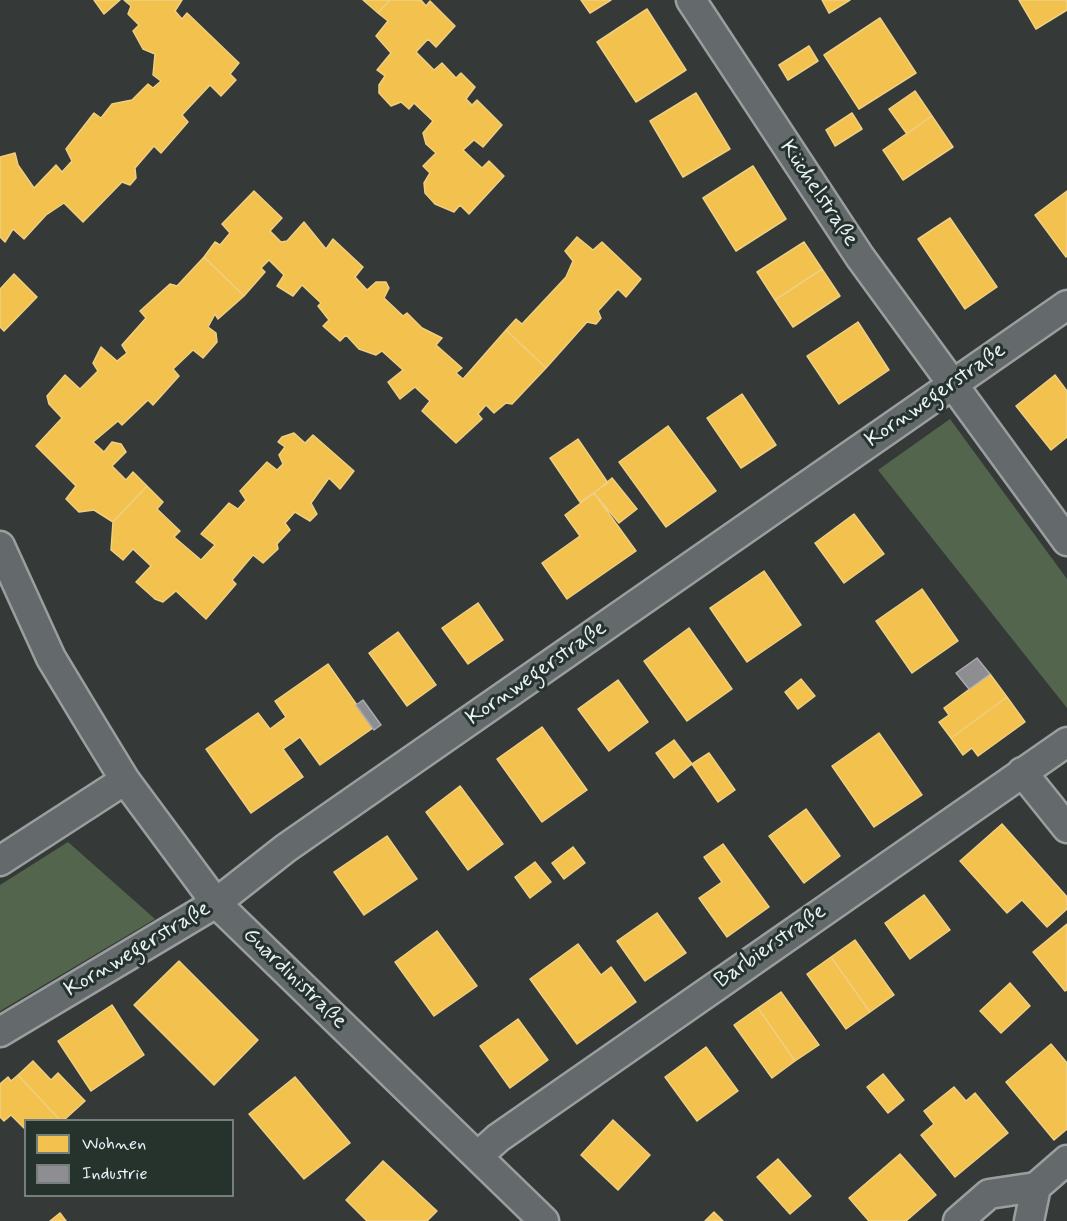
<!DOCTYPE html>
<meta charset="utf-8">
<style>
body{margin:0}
#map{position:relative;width:1067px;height:1221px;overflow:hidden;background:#353937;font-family:Mynerve,sans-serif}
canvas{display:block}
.legend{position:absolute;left:24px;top:1119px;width:210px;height:78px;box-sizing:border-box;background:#26332d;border:2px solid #747f7e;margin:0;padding:8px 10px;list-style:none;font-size:18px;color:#e8f1f8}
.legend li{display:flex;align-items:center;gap:12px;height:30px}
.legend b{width:30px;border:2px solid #747f7e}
</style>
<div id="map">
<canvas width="1067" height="1221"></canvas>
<ul class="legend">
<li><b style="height:16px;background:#f2c14e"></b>Wohnen</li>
<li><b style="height:16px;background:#8d8d92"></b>Industrie</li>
</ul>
</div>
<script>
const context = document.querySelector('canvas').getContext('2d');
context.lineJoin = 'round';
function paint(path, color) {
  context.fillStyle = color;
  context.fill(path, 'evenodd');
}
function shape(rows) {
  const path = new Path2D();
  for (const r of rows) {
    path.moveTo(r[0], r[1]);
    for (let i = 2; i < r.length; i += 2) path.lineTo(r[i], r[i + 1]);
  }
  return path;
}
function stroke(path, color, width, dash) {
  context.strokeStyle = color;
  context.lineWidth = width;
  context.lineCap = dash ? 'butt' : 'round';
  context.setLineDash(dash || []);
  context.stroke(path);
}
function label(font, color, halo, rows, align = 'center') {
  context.font = font + ' Mynerve,sans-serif';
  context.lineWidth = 6;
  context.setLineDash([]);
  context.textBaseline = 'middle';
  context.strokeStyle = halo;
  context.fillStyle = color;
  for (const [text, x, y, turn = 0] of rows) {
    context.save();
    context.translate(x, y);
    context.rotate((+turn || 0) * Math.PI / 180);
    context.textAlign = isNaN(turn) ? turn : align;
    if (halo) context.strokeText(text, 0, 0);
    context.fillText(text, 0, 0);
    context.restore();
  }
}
paint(shape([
 [950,419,1067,579,1067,708,878,470],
 [68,842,155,919,0,1011,0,885]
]), '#53664d');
const homes = shape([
 [94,0,120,0,104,14,94,0],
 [124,0,182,0,175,11,182,19,187,13,239,63,230,74,236,80,221,96,210,85,182,115,188,122,161,153,154,146,135,168,136,178,130,185,122,182,83,222,64,203,46,215,24,239,13,229,5,242,0,237,0,157,15,153,18,165,34,188,56,165,62,172,72,161,66,149,94,113,101,118,112,104,132,100,148,84,153,88,161,81,153,75,155,54,143,49,133,31,139,25,128,14,131,6,124,0],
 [363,0,390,0,378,13,363,0],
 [390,0,421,0,426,6,430,1,455,26,436,47,428,39,416,52,434,70,442,63,456,78,461,73,475,87,466,99,472,105,477,100,502,125,483,147,474,140,463,150,482,168,489,161,504,176,469,214,460,205,454,212,435,204,425,193,424,183,430,173,423,166,436,153,426,144,423,133,433,121,414,103,409,109,401,102,391,106,379,93,379,85,385,76,377,70,391,53,376,36,388,21,378,13,390,0],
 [581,0,611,0,590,13,581,0],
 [822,0,850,0,829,13,822,0],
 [1019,0,1067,0,1067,10,1036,29,1019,0],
 [647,9,686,70,636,102,597,42,647,9],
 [880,18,916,73,859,109,824,55,880,18],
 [809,46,818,61,788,80,779,65,809,46],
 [915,91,932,116,907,134,889,109,915,91],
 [696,93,730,149,683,177,650,121,696,93],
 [852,113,862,129,835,146,826,130,852,113],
 [932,116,953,147,903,180,883,150,932,116],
 [753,166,786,219,736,251,703,198,753,166],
 [254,191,282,218,270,231,281,242,287,241,304,222,326,249,333,239,363,267,355,277,367,290,376,282,386,282,389,288,384,298,403,316,407,313,422,328,442,338,436,345,462,368,456,373,463,379,506,330,546,368,512,404,506,403,494,413,486,405,478,414,482,419,456,443,422,411,430,401,415,387,400,399,388,382,403,370,382,351,376,355,359,349,346,335,340,341,323,326,329,320,318,306,321,303,302,285,293,296,277,286,284,275,269,260,261,268,265,272,244,296,204,257,215,242,220,245,230,233,222,224,254,191],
 [1067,191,1067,256,1066,257,1035,215,1067,191],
 [950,218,997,287,965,309,918,239,950,218],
 [577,237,593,250,602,242,641,279,626,297,618,289,598,311,601,318,596,324,587,322,546,368,506,330,516,319,522,324,566,277,573,261,565,251,577,237],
 [804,242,822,269,775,300,757,272,804,242],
 [204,257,244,296,218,319,215,314,208,327,216,333,217,342,203,358,193,350,173,369,179,376,153,405,148,400,122,425,118,421,93,442,104,452,112,442,121,444,126,452,112,466,126,480,133,472,147,486,113,522,94,510,79,512,66,499,76,486,36,446,62,418,49,404,47,396,65,375,80,389,98,371,93,363,101,347,117,361,127,353,122,345,146,318,140,311,170,284,177,286,204,257],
 [822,269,840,296,793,327,775,300,822,269],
 [14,274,37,297,4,331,0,327,0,289,14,274],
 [858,322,889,370,839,404,807,356,858,322],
 [1055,375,1067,391,1067,437,1051,450,1016,406,1055,375],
 [742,394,776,445,741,468,707,418,742,394],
 [668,426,716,491,666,527,619,462,668,426],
 [294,433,305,443,313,435,354,471,340,489,329,478,311,503,317,514,310,521,295,512,285,523,290,530,277,544,278,549,263,563,253,555,232,580,236,584,206,619,176,591,163,602,155,599,136,582,151,566,133,549,123,560,111,550,113,522,147,486,163,502,157,509,180,531,174,537,201,560,215,545,201,534,229,503,238,509,246,500,240,491,267,462,277,470,283,464,279,455,285,447,278,442,282,437,294,433],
 [578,439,608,483,580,502,550,458,578,439],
 [612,478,637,509,619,523,594,493,612,478],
 [594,493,636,551,567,599,542,563,580,536,565,515,594,493],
 [854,514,884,554,844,583,815,543,854,514],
 [764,571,801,625,747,662,710,608,764,571],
 [922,589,958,641,912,673,876,621,922,589],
 [478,603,503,640,468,664,442,628,478,603],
 [689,628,732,689,687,721,644,661,689,628],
 [398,632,436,685,407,706,369,653,398,632],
 [328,664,373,728,320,765,300,737,292,743,283,749,303,777,251,813,206,749,258,713,270,729,286,717,275,701,328,664],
 [990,674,1007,697,951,738,939,722,949,715,944,708,990,674],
 [801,679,815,696,798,709,785,692,801,679],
 [618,680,648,722,609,751,578,709,618,680],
 [1007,697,1025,722,978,756,972,748,963,755,951,738,1007,697],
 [542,727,587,790,542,822,497,759,542,727],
 [879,733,922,795,874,827,832,766,879,733],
 [674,740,692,764,674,778,656,753,674,740],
 [709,753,735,790,718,802,692,764,709,753],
 [460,786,503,844,468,870,426,812,460,786],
 [806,809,840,856,804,883,769,836,806,809],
 [1002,824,1067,897,1067,909,1047,927,1022,900,1007,913,960,861,1002,824],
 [387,836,417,879,364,915,334,872,387,836],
 [723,844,769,907,727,937,699,898,722,882,704,857,723,844],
 [573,847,585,863,564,879,552,863,573,847],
 [535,862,551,882,530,898,515,877,535,862],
 [924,895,950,930,910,959,885,923,924,895],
 [657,913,686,953,645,981,617,941,657,913],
 [1067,924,1067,990,1065,991,1033,952,1067,924],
 [437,931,477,986,434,1016,395,962,437,931],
 [855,940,894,995,870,1012,831,957,855,940],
 [578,944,601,975,611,967,636,1002,577,1044,530,979,578,944],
 [831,957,870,1012,846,1029,807,974,831,957],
 [179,961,258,1040,214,1085,134,1005,179,961],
 [1010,983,1030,1006,1001,1033,980,1011,1010,983],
 [781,992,819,1045,795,1061,758,1008,781,992],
 [112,1005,144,1055,91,1091,58,1041,112,1005],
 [758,1008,795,1061,772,1078,734,1025,758,1008],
 [518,1019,548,1060,510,1088,480,1046,518,1019],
 [1051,1044,1067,1063,1067,1129,1054,1140,1006,1082,1051,1044],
 [706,1047,738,1091,697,1121,665,1077,706,1047],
 [33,1061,51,1080,58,1073,85,1101,64,1120,60,1120,18,1075,33,1061],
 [883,1074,904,1100,888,1113,867,1087,883,1074],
 [18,1075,60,1120,26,1120,26,1130,11,1115,4,1121,0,1117,0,1084,8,1077,11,1081,18,1075],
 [295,1077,350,1143,304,1179,249,1114,295,1077],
 [954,1087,966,1101,975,1093,1008,1133,955,1177,921,1135,934,1124,924,1111,954,1087],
 [613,1120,650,1155,618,1190,581,1155,613,1120],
 [900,1154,936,1195,906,1221,869,1221,849,1198,900,1154],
 [778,1159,811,1196,790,1214,757,1177,778,1159],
 [383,1161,437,1211,427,1221,367,1221,346,1200,383,1161],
 [714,1212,723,1221,705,1221,714,1212],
 [60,1213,66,1221,50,1221,60,1213]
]);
paint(homes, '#f2c14e');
stroke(homes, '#efcf81', 1.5);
const industry = shape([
 [977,658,990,674,969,689,956,673,977,658],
 [363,700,381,725,374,730,356,705,363,700]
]);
paint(industry, '#8d8d92');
stroke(industry, '#a8abb1', 1.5);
const minor = shape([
 [691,0,860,257,1067,541],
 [0,546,51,658,95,731,125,780,216,903,544,1221],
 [1022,772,1067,828],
 [0,861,125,780],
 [0,1032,216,903,286,848,1067,305],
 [478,1156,498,1138,1067,742],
 [958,1221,989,1194,1036,1187,1067,1160],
 [1029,1221,1036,1187]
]);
stroke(minor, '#9a9e9e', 33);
stroke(minor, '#646a6b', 28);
label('22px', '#e8f1f8', '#26332d', [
 ["Küchelstraße",818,194,56],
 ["Kornwegerstraße",936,396,-35],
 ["Kornwegerstraße",537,674,-35],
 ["Barbierstraße",771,947,-35],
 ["Kornwegerstraße",138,950,-31],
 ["Guardinistraße",294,979,44]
]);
</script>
